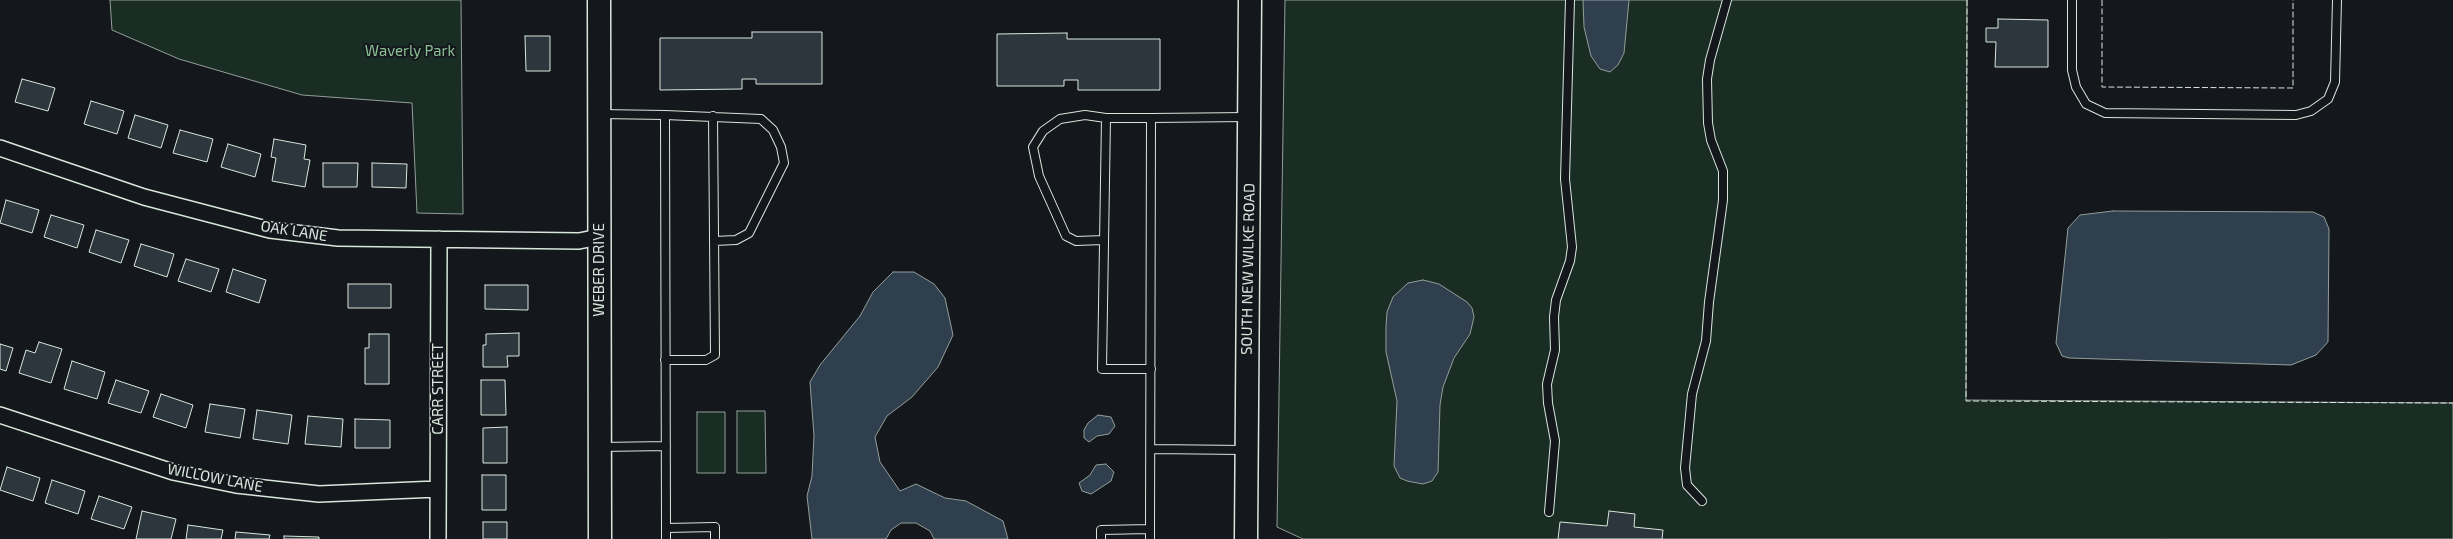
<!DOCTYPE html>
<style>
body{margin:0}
canvas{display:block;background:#14181c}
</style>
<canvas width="2453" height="539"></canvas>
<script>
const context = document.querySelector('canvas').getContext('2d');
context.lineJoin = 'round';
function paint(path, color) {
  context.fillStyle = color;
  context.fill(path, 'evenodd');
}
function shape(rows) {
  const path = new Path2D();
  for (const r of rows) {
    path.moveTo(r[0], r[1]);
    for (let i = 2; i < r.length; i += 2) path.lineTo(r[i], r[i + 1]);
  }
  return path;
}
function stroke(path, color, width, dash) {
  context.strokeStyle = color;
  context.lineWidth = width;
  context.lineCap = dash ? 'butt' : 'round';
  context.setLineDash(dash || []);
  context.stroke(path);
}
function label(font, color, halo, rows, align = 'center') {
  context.font = font + ' "Exo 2",sans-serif';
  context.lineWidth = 4;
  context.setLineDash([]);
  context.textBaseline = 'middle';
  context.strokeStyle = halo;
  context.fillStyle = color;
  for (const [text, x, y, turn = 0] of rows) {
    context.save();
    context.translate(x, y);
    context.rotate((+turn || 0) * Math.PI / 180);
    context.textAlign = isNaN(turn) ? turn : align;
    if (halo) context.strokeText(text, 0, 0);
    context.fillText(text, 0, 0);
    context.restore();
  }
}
const green = shape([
 [110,0,461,0,463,214,417,213,412,103,302,95,179,59,112,30,110,0],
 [1285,0,1967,0,1966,400,2453,403,2453,539,1303,539,1277,527,1285,0],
 [737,411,765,411,766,473,737,473,737,411],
 [697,412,725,412,725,473,697,473,697,412]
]);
paint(green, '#1a2d24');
stroke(green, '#939e99', 1);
const water = shape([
 [1583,0,1629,0,1624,53,1618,65,1610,72,1600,69,1591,56,1584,27,1583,0],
 [2113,211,2313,212,2324,217,2329,229,2328,342,2316,355,2291,365,2069,358,2062,356,2056,343,2068,228,2080,215,2113,211],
 [893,272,914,272,934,284,945,298,953,335,938,367,912,397,887,416,875,437,880,462,900,491,916,484,945,498,966,501,1003,521,1008,539,934,539,930,531,916,523,901,523,891,530,886,539,812,539,807,496,812,476,814,436,810,382,820,365,860,316,873,292,893,272],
 [1423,280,1439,284,1467,302,1472,308,1474,317,1470,334,1454,358,1443,387,1440,405,1438,472,1432,481,1423,484,1407,481,1400,478,1394,466,1397,401,1386,352,1386,327,1387,312,1393,297,1408,283,1423,280],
 [1098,415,1111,417,1115,426,1109,434,1097,436,1089,442,1084,438,1084,430,1088,423,1098,415],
 [1106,464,1114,472,1111,481,1091,494,1082,491,1079,483,1090,475,1096,465,1106,464]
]);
paint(water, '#2f3f4d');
stroke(water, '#939e99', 1);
const building = shape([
 [1998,19,2048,20,2048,67,1995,67,1996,42,1986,42,1986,28,1998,28,1998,19],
 [752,32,822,32,822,84,756,84,756,79,742,79,742,89,660,90,660,38,752,38,752,32],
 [1067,33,1067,39,1160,39,1160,90,1078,90,1078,80,1064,80,1064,86,997,86,997,34,1067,33],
 [525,36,550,36,550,71,526,71,525,36],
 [22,79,55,88,48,111,15,102,22,79],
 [91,101,124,111,117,134,84,124,91,101],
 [135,115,168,125,161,148,128,138,135,115],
 [180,130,213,139,207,162,173,153,180,130],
 [274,139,306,145,304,159,310,160,305,187,272,181,276,158,271,157,274,139],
 [228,144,261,154,255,177,221,167,228,144],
 [323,163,358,163,357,187,323,187,323,163],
 [372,163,407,164,406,188,372,187,372,163],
 [6,200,39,210,32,233,0,223,6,200],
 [51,215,84,225,77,248,44,237,51,215],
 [96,230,129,240,121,263,89,252,96,230],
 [141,244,174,254,167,277,134,266,141,244],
 [186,259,219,269,211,292,178,281,186,259],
 [233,269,266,280,259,303,226,292,233,269],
 [348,284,391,284,391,308,348,308,348,284],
 [485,285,528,285,528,310,485,309,485,285],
 [519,333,519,356,507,356,508,367,483,367,483,345,486,345,486,334,519,333],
 [369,334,389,334,389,384,365,384,365,348,369,348,369,334],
 [39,342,62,349,51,383,19,373,26,350,35,353,39,342],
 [0,344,13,348,6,371,0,369,0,344],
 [72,361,105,372,97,399,64,389,72,361],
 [116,380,149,391,141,413,108,403,116,380],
 [481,380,505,380,506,415,481,415,481,380],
 [161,394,193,405,186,428,153,417,161,394],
 [210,404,245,409,240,438,205,432,210,404],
 [257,410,292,415,288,444,253,439,257,410],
 [308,416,343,419,341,447,305,444,308,416],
 [355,419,390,420,390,448,355,448,355,419],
 [507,427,507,463,483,463,483,428,507,427],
 [7,467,40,478,33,501,0,490,7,467],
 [482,475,506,475,506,510,482,510,482,475],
 [52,480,85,491,78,514,45,503,52,480],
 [99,496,132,507,124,529,91,519,99,496],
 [142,511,176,519,171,539,136,539,142,511],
 [1609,511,1635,514,1634,527,1663,530,1662,539,1558,539,1560,522,1607,526,1609,511],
 [483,522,507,522,507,539,483,539,483,522],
 [188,525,223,530,221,539,186,539,188,525],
 [236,532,270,535,269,539,235,539,236,532],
 [284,536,319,537,319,539,284,539,284,536]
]);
paint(building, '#2c363c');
stroke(building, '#d8e6dc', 1);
const lane = shape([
 [2072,0,2072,70,2076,87,2086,104,2105,113,2296,115,2311,111,2328,99,2335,82,2337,0],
 [600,114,665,115,666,528,715,527,715,539],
 [665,115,761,119,773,130,781,147,784,163,749,233,736,240,714,241],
 [1104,240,1076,241,1066,236,1039,176,1033,147,1043,131,1060,119,1085,115,1106,118],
 [665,360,706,360,715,355,713,116],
 [1151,369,1102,369,1106,118,1151,118],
 [601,447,666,446],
 [1151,449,1244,450],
 [1702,501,1687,485,1685,468,1692,394,1706,341,1709,302,1723,200,1723,171,1711,140,1708,123,1707,79,1710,60,1727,0],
 [1549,512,1555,441,1548,403,1547,384,1555,350,1554,317,1556,300,1570,261,1572,247,1565,179,1570,0],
 [1150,529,1151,118,1248,117],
 [666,539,666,528],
 [1101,539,1101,530,1150,529,1150,539]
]);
const street = shape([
 [0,148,144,197,270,230,338,238,579,241,599,237],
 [0,415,173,472,236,485,319,494,437,489],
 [438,539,439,239]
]);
const secondary = shape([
 [599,0,600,539],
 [1246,539,1250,0]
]);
stroke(lane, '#d8e6dc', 10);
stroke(street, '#d8e6dc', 18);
stroke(secondary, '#d8e6dc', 25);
stroke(lane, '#14181c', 8);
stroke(street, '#14181c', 15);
stroke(secondary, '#14181c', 22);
stroke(shape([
 [1967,0,1966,401,2453,403],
 [2102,0,2102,87,2293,88,2293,0]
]), '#d8e6dc', 1, [6, 2.5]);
label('15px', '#8ac095', '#14181c', [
 ["Waverly Park",410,51]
]);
label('15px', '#d8e6dc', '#14181c', [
 ["OAK LANE",294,231,9],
 ["SOUTH NEW WILKE ROAD",1248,269,-89],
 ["WEBER DRIVE",599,270,-90],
 ["CARR STREET",438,389,-90],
 ["WILLOW LANE",215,478,11]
]);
</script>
